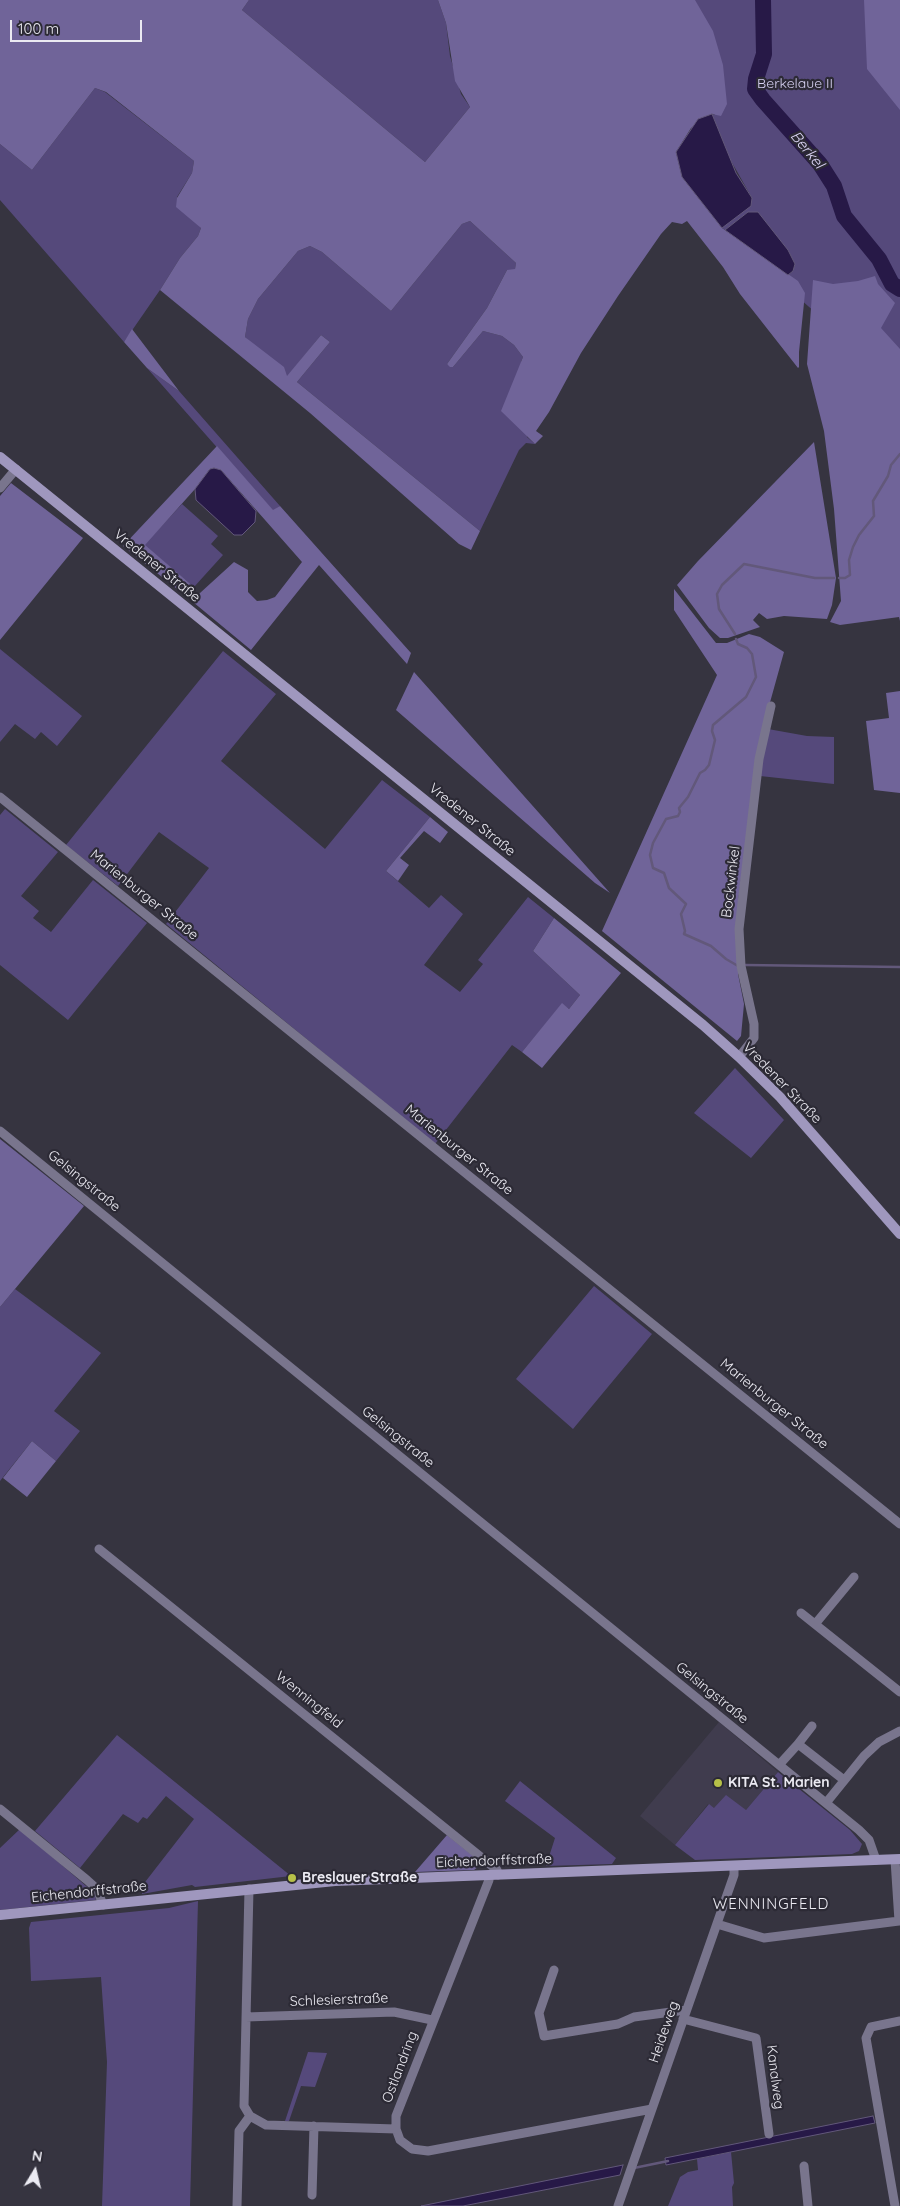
<!DOCTYPE html>
<meta charset="utf-8">
<style>
body{margin:0}
#map{position:relative;width:900px;height:2206px;overflow:hidden;background:#363440;font-family:Quicksand,sans-serif}
canvas{display:block}
.north{position:absolute;left:10px;top:2146px;width:50px;height:50px;-webkit-text-stroke:4px #2c2a35;paint-order:stroke;rotate:9deg;font-size:14px;font-weight:700;line-height:20px;text-align:center;color:#ebeaf2}
.north::after{content:'';display:block;margin:auto;width:18px;height:22px;background:#ebeaf2;clip-path:polygon(50% 0,100% 100%,50% 72%,0 100%)}
.scale{position:absolute;left:10px;top:20px;width:132px;height:22px;box-sizing:border-box;border:2px solid #ebeaf2;border-top:0;padding-left:6px;font-size:15px;line-height:18px;white-space:nowrap;color:#ebeaf2;-webkit-text-stroke:4px #2c2a35;paint-order:stroke}
</style>
<div id="map">
<canvas width="900" height="2206"></canvas>
<div class="north">N</div>
<div class="scale">100 m</div>
</div>
<script>
const context = document.querySelector('canvas').getContext('2d');
context.lineJoin = 'round';
function paint(path, color) {
  context.fillStyle = color;
  context.fill(path, 'evenodd');
}
function shape(rows) {
  const path = new Path2D();
  for (const r of rows) {
    path.moveTo(r[0], r[1]);
    for (let i = 2; i < r.length; i += 2) path.lineTo(r[i], r[i + 1]);
  }
  return path;
}
function stroke(path, color, width, dash) {
  context.strokeStyle = color;
  context.lineWidth = width;
  context.lineCap = dash ? 'butt' : 'round';
  context.setLineDash(dash || []);
  context.stroke(path);
}
function label(font, color, halo, rows, align = 'center') {
  context.font = font + ' Quicksand,sans-serif';
  context.lineWidth = 4.5;
  context.setLineDash([]);
  context.textBaseline = 'middle';
  context.strokeStyle = halo;
  context.fillStyle = color;
  for (const [text, x, y, turn = 0] of rows) {
    context.save();
    context.translate(x, y);
    context.rotate((+turn || 0) * Math.PI / 180);
    context.textAlign = isNaN(turn) ? turn : align;
    if (halo) context.strokeText(text, 0, 0);
    context.fillText(text, 0, 0);
    context.restore();
  }
}
paint(shape([
 [719,1722,778,1772,746,1810,714,1808,708,1804,675,1845,640,1816]
]), '#403c4e');
paint(shape([
 [249,0,438,0,446,23,450,56,461,94,470,107,425,162,242,10],
 [661,0,882,0,900,94,900,405,824,320,800,299,795,280,788,275,793,271,795,264,788,250,748,212,725,230,722,228,752,198,730,159,712,114,715,115],
 [95,88,105,92,194,161,192,173,177,197,201,228,198,236,180,258,160,290,124,342,0,200,0,144,32,170],
 [470,221,516,263,515,270,507,270,487,308,447,364,453,367,483,331,502,336,514,345,523,357,521,362,527,437,535,444,526,443,519,450,480,531,297,382,330,342,321,335,287,377,245,337,248,319,258,299,298,251,310,246,322,252,391,311,462,224],
 [147,368,179,391,280,506,273,511],
 [182,504,218,536,211,544,223,555,194,587,144,545],
 [0,649,82,716,57,746,41,732,35,739,15,724,0,742],
 [223,651,276,694,221,761,325,849,382,780,430,817,386,871,429,908,441,895,463,914,424,965,460,992,483,964,478,960,528,897,554,918,533,951,580,995,569,1009,562,1004,522,1052,512,1045,435,1144,166,924,209,868,159,832,118,886,66,845],
 [768,729,807,736,834,737,834,784,760,776],
 [5,809,58,852,21,896,39,911,33,918,51,932,93,880,147,923,68,1020,0,965,0,815],
 [735,1068,784,1120,751,1158,694,1113],
 [594,1286,652,1334,573,1429,516,1379],
 [15,1289,101,1353,54,1411,80,1431,56,1461,32,1441,0,1481,0,1307],
 [117,1735,291,1876,195,1887,192,1885,142,1894,142,1886,194,1819,166,1796,147,1819,143,1817,138,1823,123,1814,80,1868,35,1831],
 [778,1772,850,1830,862,1844,859,1851,852,1854,695,1860,675,1845,709,1804,714,1808,726,1795,746,1810],
 [520,1781,616,1858,612,1864,546,1866,555,1838,505,1801],
 [20,1829,93,1892,96,1900,0,1910,0,1848],
 [198,1901,190,2206,102,2206,107,2062,101,1977,31,1981,29,1928,31,1922,169,1908],
 [308,2052,327,2053,315,2087,301,2086,289,2121,285,2121],
 [731,2152,734,2183,732,2187,733,2206,668,2206,680,2177,688,2172,698,2170,697,2159]
]), '#55497b');
paint(shape([
 [0,0,249,0,242,10,425,162,470,107,455,81,446,23,438,0,695,0,713,31,723,65,727,104,721,116,712,114,691,128,676,152,682,177,722,228,798,281,805,293,799,352,799,367,798,368,740,294,723,267,687,221,682,224,672,222,661,234,618,296,581,353,549,412,536,431,543,436,535,444,501,411,523,357,514,345,502,336,483,331,453,367,450,367,447,364,487,308,507,270,515,269,516,263,470,221,462,224,391,311,322,252,310,246,298,251,258,299,248,319,245,337,284,367,287,376,321,335,330,342,297,382,480,531,471,550,459,544,310,413,160,290,180,258,198,236,201,228,176,207,177,198,192,173,194,161,106,92,95,88,32,170,0,144],
 [864,0,900,0,900,110,867,69],
 [875,276,878,284,895,303,881,328,900,349,900,621,899,617,840,625,830,622,841,601,834,509,824,431,807,364,813,280,833,284,858,281],
 [132,329,176,387,179,391,147,368,124,342],
 [814,442,836,578,832,605,827,619,784,616,767,619,759,613,753,620,760,627,728,638,720,638,709,628,677,585,698,561],
 [217,446,273,510,280,506,411,653,407,664,319,565,251,650,193,602,200,593,234,562,248,570,248,592,257,601,267,600,275,597,302,562,221,470,209,470,195,489,145,545,194,587,186,596,123,546],
 [11,483,83,538,0,640,0,496],
 [674,589,716,643,727,643,749,634,760,637,784,652,759,742,738,902,738,974,744,1004,741,1036,737,1041,602,931,717,675,674,610],
 [414,672,610,893,595,883,396,710],
 [900,691,900,793,874,790,866,721,889,718,886,693],
 [430,817,448,832,440,843,424,831,400,858,409,865,398,881,386,871],
 [554,918,621,973,542,1068,522,1052,562,1003,569,1009,580,995,533,951],
 [0,1139,84,1206,0,1307],
 [32,1441,56,1461,27,1497,3,1478],
 [447,1835,477,1859,479,1863,478,1867,474,1870,415,1872]
]), '#706499');
const water = shape([
 [712,114,736,173,752,198,751,206,722,228,682,177,676,152,698,119,712,114],
 [748,212,758,212,788,250,795,264,793,271,788,275,725,230,748,212],
 [214,468,221,470,256,511,255,522,242,535,234,535,196,500,195,489,210,469,214,468],
 [873,2116,875,2123,666,2165,665,2158,873,2116],
 [623,2165,620,2175,463,2206,421,2206,623,2165]
]);
paint(water, '#271947');
stroke(water, '#62587a', 1);
stroke(shape([
 [839,578,845,578,850,575,849,560,853,547,859,535,874,516,873,501,888,476,891,465,900,454],
 [735,634,719,609,717,594,722,585,744,564,815,578,834,578],
 [736,639,738,644,747,648,752,654,756,677,746,697,713,725,712,731,715,740,709,765,705,770,700,773,688,797,679,808,680,812,678,816,666,819,653,843,650,855,653,868,664,873,669,888,686,904,681,914,685,931,684,934,711,946,726,959,738,966],
 [745,965,900,967],
 [634,2168,668,2161]
]), '#62587a', 2.5);
stroke(shape([
 [763,0,764,54,756,79,755,89,763,100,820,164,834,186,844,216,879,259,892,284,900,289]
]), '#271947', 16);
stroke(shape([
 [0,488,16,469],
 [0,797,900,1524],
 [739,1057,754,1038,754,1024,741,966,739,929,759,759,771,706],
 [0,1131,859,1830,869,1840,876,1860],
 [99,1549,497,1870,498,1875],
 [801,1613,900,1692],
 [816,1623,854,1577],
 [798,1744,812,1726],
 [779,1765,798,1744,844,1780],
 [826,1803,864,1756,879,1742,900,1731],
 [0,1809,87,1880,97,1889,103,1905],
 [489,1875,489,1880,396,2116,396,2129,400,2140,412,2149,428,2151,652,2109],
 [249,1889,244,2106,250,2116,266,2125,396,2129],
 [717,1924,764,1938,899,1921,895,1860],
 [554,1970,539,2013,544,2036,618,2024,634,2017,686,2010],
 [246,2017,394,2012,432,2020],
 [683,2019,756,2038,769,2134],
 [804,2166,808,2206],
 [312,2195,314,2126],
 [237,2206,239,2131,250,2116],
 [618,2206,734,1875,734,1866],
 [895,2206,866,2038,871,2027,900,2021]
]), '#79758d', 9);
stroke(shape([
 [0,457,703,1025,739,1057,780,1097,900,1234],
 [0,1915,335,1881,900,1859]
]), '#9f97be', 10);
for (const [x, y, r, color] of [
 [718,1783,5,"#b7c148"],
 [292,1878,5,"#b7c148"]
]) {
  const dot = new Path2D();
  dot.arc(x, y, r, 0, 2 * Math.PI);
  context.fillStyle = color;
  context.fill(dot);
  stroke(dot, '#2c2a35', 2);
}
label('14px', '#d7d1f2', '#2c2a35', [
 ["Berkelaue II",795,84]
]);
label('14px', '#ebeaf2', '#2c2a35', [
 ["Vredener Straße",157,566,39],
 ["Vredener Straße",472,820,39],
 ["Bockwinkel",731,882,-83],
 ["Marienburger Straße",144,895,39],
 ["Vredener Straße",782,1083,46],
 ["Marienburger Straße",459,1150,39],
 ["Gelsingstraße",84,1181,39],
 ["Marienburger Straße",774,1404,39],
 ["Gelsingstraße",398,1437,39],
 ["Gelsingstraße",712,1693,39],
 ["Wenningfeld",309,1700,39],
 ["Eichendorffstraße",494,1861,-2],
 ["Eichendorffstraße",89,1892,-6],
 ["Schlesierstraße",339,2000,-2],
 ["Heideweg",664,2032,-71],
 ["Ostlandring",400,2067,-69],
 ["Kanalweg",775,2077,83]
]);
label('bold 14px', '#ebeaf2', '#2c2a35', [
 ["KITA St. Marien",728,1783],
 ["Breslauer Straße",302,1878]
], 'left');
label('italic 15px', '#dbd5f6', '#2c2a35', [
 ["Berkel",807,150,51]
]);
context.letterSpacing = '1px';
label('15px', '#ebeaf2', '#2c2a35', [
 ["WENNINGFELD",771,1904]
]);
context.letterSpacing = '0px';
</script>
